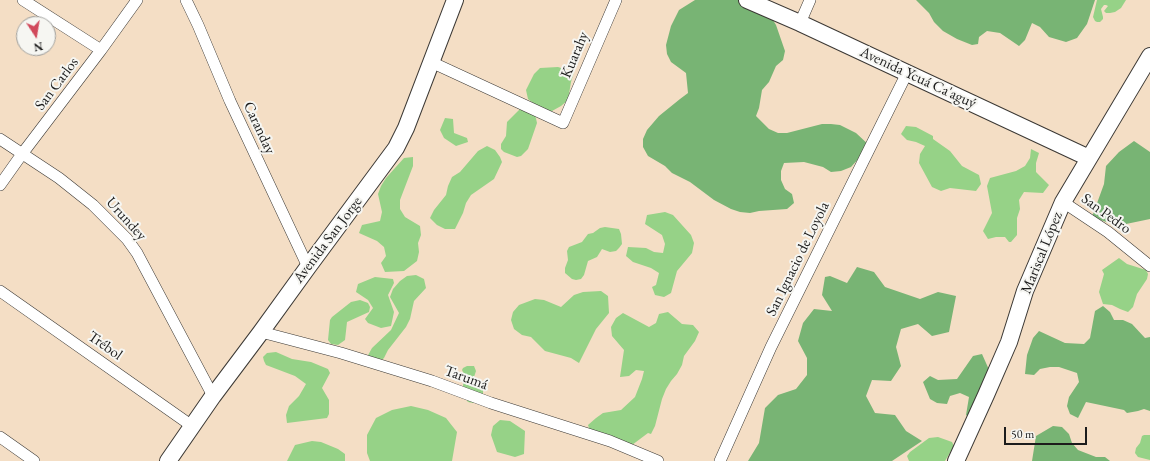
<!DOCTYPE html>
<meta charset="utf-8">
<style>
body{margin:0}
#map{position:relative;width:1150px;height:461px;overflow:hidden;background:#f4dec5;font-family:"EB Garamond",serif}
canvas{display:block}
.north{position:absolute;left:16px;top:16px;width:40px;height:40px;box-sizing:border-box;background:#f6f6f2;border:1px solid #9f9f9c;border-radius:50%;rotate:168deg;font-size:11px;font-weight:700;line-height:16px;text-align:center;color:#1c1c1c}
.north::after{content:'';display:block;margin:auto;width:14px;height:18px;background:#d1495b;clip-path:polygon(50% 0,100% 100%,50% 72%,0 100%)}
.scale{position:absolute;left:1004px;top:427px;width:83px;height:18px;box-sizing:border-box;border:2px solid #1c1c1c;border-top:0;padding-left:5px;font-size:12px;line-height:14px;white-space:nowrap;color:#1c1c1c;-webkit-text-stroke:3px #f6f6f2;paint-order:stroke}
</style>
<div id="map">
<canvas width="1150" height="461"></canvas>
<div class="north">N</div>
<div class="scale">50 m</div>
</div>
<script>
const context = document.querySelector('canvas').getContext('2d');
context.lineJoin = 'round';
function paint(path, color) {
  context.fillStyle = color;
  context.fill(path, 'evenodd');
}
function shape(rows) {
  const path = new Path2D();
  for (const r of rows) {
    path.moveTo(r[0], r[1]);
    for (let i = 2; i < r.length; i += 2) path.lineTo(r[i], r[i + 1]);
  }
  return path;
}
function stroke(path, color, width, dash) {
  context.strokeStyle = color;
  context.lineWidth = width;
  context.lineCap = dash ? 'butt' : 'round';
  context.setLineDash(dash || []);
  context.stroke(path);
}
function label(font, color, halo, rows, align = 'center') {
  context.font = font + ' "EB Garamond",serif';
  context.lineWidth = 4;
  context.setLineDash([]);
  context.textBaseline = 'middle';
  context.strokeStyle = halo;
  context.fillStyle = color;
  for (const [text, x, y, turn = 0] of rows) {
    context.save();
    context.translate(x, y);
    context.rotate((+turn || 0) * Math.PI / 180);
    context.textAlign = isNaN(turn) ? turn : align;
    if (halo) context.strokeText(text, 0, 0);
    context.fillText(text, 0, 0);
    context.restore();
  }
}
paint(shape([
 [1097,0,1126,0,1121,8,1115,12,1110,13,1106,13,1104,11,1108,6,1106,5,1104,5,1101,9,1103,17,1103,19,1100,22,1097,22,1095,21,1093,17],
 [558,67,574,72,571,82,568,100,561,106,552,111,543,111,528,99,526,90,534,74,540,68],
 [524,105,535,114,537,123,528,149,521,156,517,157,504,152,501,149,501,144,506,136,507,122],
 [445,118,453,119,454,133,467,138,468,142,456,146,444,138,440,130],
 [906,126,916,127,933,136,933,139,950,151,962,166,979,175,981,184,976,191,950,188,941,191,932,187,919,163,920,154,925,146,916,142,907,140,901,134],
 [487,146,495,150,500,157,502,162,494,179,471,195,466,203,463,213,455,229,445,229,437,225,430,218,434,210,446,195,448,186,452,177,460,172,478,151],
 [1031,149,1039,153,1036,163,1036,172,1049,185,1043,193,1024,192,1019,200,1020,209,1017,218,1017,235,1011,242,1009,242,1005,237,996,237,988,239,983,231,992,213,987,186,990,178,1016,171,1025,166,1030,158],
 [413,157,413,166,400,200,400,209,405,217,420,226,421,235,418,243,419,252,417,261,404,271,385,272,381,263,386,256,384,247,377,241,359,233,362,225,380,221,382,212,378,194,381,186,386,178,404,158],
 [665,212,673,215,691,235,694,243,692,253,677,271,671,293,664,297,655,295,652,287,656,285,659,273,651,268,633,262,626,256,628,247,646,248,654,252,663,253,665,244,662,235,645,224,647,215],
 [605,227,619,229,621,234,622,244,619,248,616,251,610,252,602,249,597,257,588,261,584,275,581,279,576,280,572,279,565,273,565,268,568,260,567,251,569,247,582,242,588,234,593,233,600,228],
 [1119,258,1127,264,1146,270,1148,274,1147,279,1137,294,1133,307,1128,312,1120,309,1112,305,1103,304,1099,292,1104,274,1102,270],
 [416,275,424,279,426,288,414,301,410,319,406,327,388,350,384,358,377,364,367,357,372,348,391,330,399,313,390,297,393,289,400,281,407,276],
 [375,277,393,279,394,283,388,295,394,312,391,326,381,328,368,323,365,319,373,308,368,300,356,292,358,284],
 [601,291,608,296,609,313,596,329,579,363,571,358,545,351,531,337,522,335,514,329,511,320,513,312,519,305,535,299,544,300,561,307,574,295,583,292],
 [360,300,368,303,370,307,369,312,347,322,345,340,338,345,331,344,328,340,330,320,332,317,351,302],
 [668,312,682,324,693,325,699,332,695,341,684,356,682,365,677,374,671,381,666,389,662,399,655,426,651,434,648,433,632,445,591,434,588,425,596,418,603,413,621,410,635,397,642,379,644,371,636,370,629,376,620,377,624,350,612,336,611,327,616,318,623,313,649,327,656,323,659,314],
 [276,352,292,359,311,362,328,369,330,373,322,388,329,400,329,414,327,418,287,423,286,415,289,406,299,396,306,384,295,376,266,365,264,361,263,357,267,353],
 [467,366,474,366,476,371,473,380,483,386,483,394,475,403,473,403,468,402,465,398,463,385,465,376,462,370,463,368],
 [411,406,428,410,446,418,457,432,452,461,370,461,367,453,367,435,376,418,392,410],
 [500,420,510,421,525,431,524,454,515,457,497,452,491,435,493,426],
 [1144,435,1150,435,1150,460,1138,457,1135,453,1136,448,1140,443,1142,436],
 [938,437,952,442,954,446,945,461,909,461,907,456,910,452,929,438],
 [312,441,321,442,338,449,345,454,345,461,287,461,295,445]
]), '#96d287');
paint(shape([
 [695,0,738,0,748,3,771,17,776,25,785,51,783,60,776,66,769,82,762,90,759,108,756,116,769,129,778,133,787,133,822,124,831,124,840,125,856,133,870,146,851,167,841,171,831,172,823,167,804,162,784,163,781,171,781,180,785,189,792,194,794,203,787,209,759,211,750,213,740,212,731,209,714,200,690,182,672,173,665,166,648,156,643,147,643,139,647,130,659,116,680,99,688,93,686,73,671,62,667,54,666,45,671,26,679,10],
 [916,0,1095,0,1087,24,1077,38,1066,42,1049,37,1040,27,1032,23,1025,40,1019,46,1000,33,987,31,979,37,978,44,972,45,957,39,943,31,934,22,929,13],
 [1134,141,1150,152,1150,219,1126,224,1109,223,1092,217,1104,184,1106,166,1119,152],
 [857,267,874,272,885,287,920,299,938,292,956,296,949,332,932,336,918,324,901,329,896,347,901,366,891,381,872,380,866,396,875,413,895,415,906,431,922,441,892,461,748,461,759,443,765,408,778,395,796,389,807,375,807,358,798,341,803,323,814,309,832,311,822,295,825,277,830,276,847,283],
 [1103,306,1110,312,1114,320,1123,320,1132,324,1145,338,1150,337,1150,411,1144,409,1138,411,1127,413,1124,410,1086,402,1078,418,1070,414,1067,406,1069,397,1079,382,1077,373,1059,367,1050,367,1040,369,1034,375,1025,374,1027,355,1033,338,1039,331,1065,343,1084,344,1090,338,1095,311],
 [982,354,990,372,970,418,966,415,969,397,960,393,950,396,947,404,937,403,930,399,923,382,930,376,938,380,957,379,973,356],
 [1053,426,1062,427,1069,434,1072,443,1078,450,1096,457,1105,457,1110,461,1032,461,1036,436]
]), '#78b474');
const street = shape([
 [23,0,101,50],
 [186,0,198,25,230,101,308,267],
 [800,23,810,0],
 [431,62,563,123,616,0],
 [0,139,59,178,93,205,127,239,137,253,213,396],
 [0,185,22,154,101,50,137,0],
 [1063,202,1108,232,1150,266],
 [0,291,192,426],
 [261,332,341,353,432,381,491,403,610,441,658,461],
 [0,437,34,461],
 [720,461,771,347,907,73]
]);
const secondary = shape([
 [747,0,800,23,1089,158],
 [168,461,213,396,261,332,308,267,396,148,406,128,455,0],
 [956,461,986,395,1009,342,1025,291,1063,202,1150,56]
]);
stroke(street, '#3c3935', 12);
stroke(secondary, '#3c3935', 18);
stroke(street, '#fff', 11);
stroke(secondary, '#fff', 16);
label('15px', '#1c1c1c', '#f6f6f2', [
 ["Kuarahy",575,55,-67],
 ["Avenida Ycuá Ca'aguý",918,78,25],
 ["San Carlos",57,84,-53],
 ["Caranday",259,128,65],
 ["San Pedro",1106,214,36],
 ["Urundey",126,219,48],
 ["Avenida San Jorge",328,240,-53],
 ["Mariscal López",1042,253,-68],
 ["San Ignacio de Loyola",798,259,-64],
 ["Trébol",105,346,35],
 ["Tarumá",466,378,20]
]);
</script>
